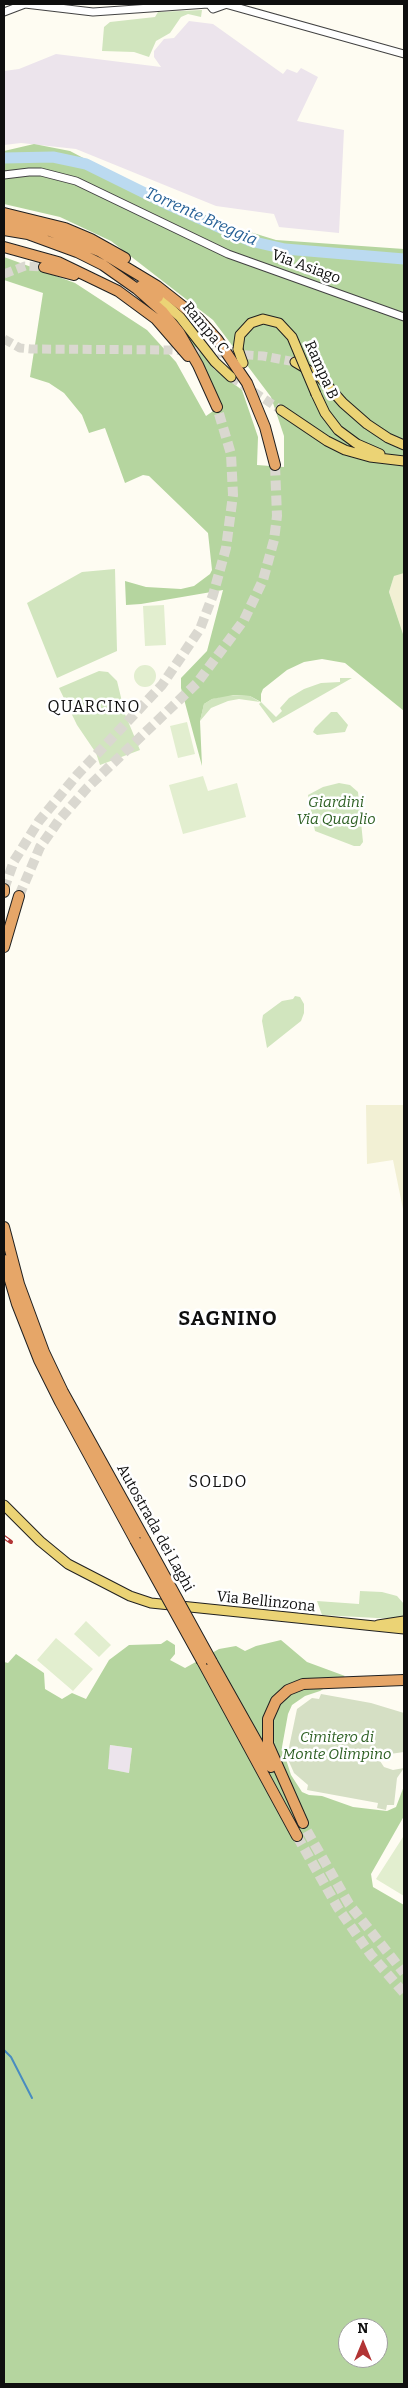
<!DOCTYPE html>
<style>
body{margin:0}
#map{position:relative;width:408px;height:2388px;overflow:hidden;background:#fefcf2;font-family:Bitter,serif}
canvas{display:block}
.frame{position:absolute;inset:0;border:5px solid #0f0f0f;pointer-events:none}
.north{position:absolute;left:338px;top:2318px;width:50px;height:50px;box-sizing:border-box;background:#fff;border:1px solid #9f9f9f;border-radius:50%;rotate:0deg;font-size:14px;font-weight:700;line-height:20px;text-align:center;color:#0f0f0f}
.north::after{content:'';display:block;margin:auto;width:18px;height:22px;background:#b23435;clip-path:polygon(50% 0,100% 100%,50% 72%,0 100%)}
</style>
<div id="map">
<canvas width="408" height="2388"></canvas>
<div class="frame"></div>
<div class="north">N</div>
</div>
<script>
const context = document.querySelector('canvas').getContext('2d');
context.lineJoin = 'round';
function paint(path, color) {
  context.fillStyle = color;
  context.fill(path, 'evenodd');
}
function shape(rows) {
  const path = new Path2D();
  for (const r of rows) {
    if (r.length === 3) {
      path.moveTo(r[0] + r[2], r[1]);
      path.arc(r[0], r[1], r[2], 0, 2 * Math.PI);
      continue;
    }
    path.moveTo(r[0], r[1]);
    for (let i = 2; i < r.length; i += 2) path.lineTo(r[i], r[i + 1]);
  }
  return path;
}
function stroke(path, color, width, dash) {
  context.strokeStyle = color;
  context.lineWidth = width;
  context.lineCap = dash ? 'butt' : 'round';
  context.setLineDash(dash || []);
  context.stroke(path);
}
function label(font, color, halo, rows, align = 'center') {
  context.font = font + ' Bitter,serif';
  context.lineWidth = 5;
  context.setLineDash([]);
  context.textBaseline = 'middle';
  context.strokeStyle = halo;
  context.fillStyle = color;
  for (const [text, x, y, turn = 0] of rows) {
    context.save();
    context.translate(x, y);
    context.rotate((+turn || 0) * Math.PI / 180);
    context.textAlign = isNaN(turn) ? turn : align;
    if (halo) context.strokeText(text, 0, 0);
    context.fillText(text, 0, 0);
    context.restore();
  }
}
paint(shape([
 [189,21,213,24,283,74,287,69,297,73,301,68,318,77,297,121,344,130,339,233,279,227,274,214,216,206,76,149,21,143,4,145,4,71,19,69,56,54,161,67,154,57,154,51,164,39,174,38],
 [110,1745,132,1748,129,1773,107,1769]
]), '#ece4ec');
paint(shape([
 [400,572,404,573,404,637,389,592,394,576],
 [366,1105,404,1105,404,1214,393,1160,367,1164]
]), '#f2f0d4');
paint(shape([
 [202,10,201,17,188,14,181,17,170,33,156,41,149,57,134,52,102,51,104,27,110,22,155,17,158,12],
 [115,569,117,651,57,678,27,603,82,572],
 [99,671,108,672,117,681,125,714,140,750,100,765,96,753,77,725,59,688],
 [340,678,352,678,273,723,259,704,261,702,276,717,282,711,280,708,289,698,304,689,321,683,340,682],
 [227,695,250,696,260,702,239,699,228,701,211,708,200,721,204,704,212,699],
 [331,712,337,712,348,725,345,732,317,735,313,732,315,728],
 [339,783,350,785,358,792,363,842,360,846,354,846,315,831,308,795,323,787],
 [295,996,300,997,304,1004,304,1013,301,1021,267,1048,262,1021,263,1015,282,1001,293,999],
 [360,1591,382,1592,397,1596,404,1604,404,1617,395,1619,322,1615,317,1601,359,1604]
]), '#d1e5be');
paint(shape([
 [34,144,70,151,156,196,237,228,276,240,404,249,404,573,394,576,389,592,404,637,404,711,345,663,322,659,304,662,287,670,263,689,261,694,261,702,250,696,233,695,212,699,204,704,200,721,202,766,181,688,181,678,207,651,223,590,141,604,126,605,125,581,146,587,181,589,194,586,210,574,212,570,208,533,149,476,143,475,125,483,105,428,89,433,82,415,64,393,49,383,30,377,43,293,4,280,4,257,75,283,147,330,176,362,206,416,219,407,201,359,189,340,155,298,186,328,214,369,242,390,258,437,257,465,284,467,284,436,271,397,213,320,111,241,60,217,4,204,4,151],
 [167,1640,175,1645,175,1654,170,1660,185,1668,219,1649,236,1646,245,1651,256,1646,281,1640,307,1662,345,1676,320,1691,305,1696,292,1705,288,1714,282,1747,291,1775,302,1792,309,1795,322,1796,353,1807,387,1811,396,1807,404,1786,404,1816,371,1874,373,1887,404,1905,404,2384,4,2384,4,1662,8,1663,16,1654,44,1673,45,1689,62,1699,72,1693,86,1699,109,1660,129,1645,161,1644],
 [110,1745,132,1748,129,1773,108,1769],
 [348,2328,378,2328,378,2358,348,2358]
]), '#b5d59f');
paint(shape([
 [321,1694,371,1703,404,1713,404,1752,390,1754,380,1761,384,1767,393,1770,404,1768,397,1778,394,1805,387,1805,386,1810,377,1808,378,1803,307,1790,308,1785,294,1773,287,1757,297,1709,312,1698,319,1699]
]), '#d5dfc4');
paint(shape([
 [164,605,166,645,145,646,143,606],
 [145,676,11],
 [187,722,195,754,178,758,170,726],
 [203,776,208,791,237,783,246,817,183,834,169,785],
 [86,1621,111,1645,99,1657,74,1634],
 [56,1638,93,1669,73,1691,37,1660],
 [403,1837,404,1838,404,1896,376,1879]
]), '#e2eecf');
stroke(shape([
 [4,2050,11,2057,32,2098]
]), '#498cc0', 2);
stroke(shape([
 [4,158,53,157,86,164,169,205,250,241,285,249,404,259]
]), '#bbdaf0', 11);
stroke(shape([
 [4,274,25,266,44,267],
 [4,339,20,348,31,349,172,350,263,356,295,362],
 [231,377,281,410]
]), '#dad8d0', 9, [9, 4.5]);
stroke(shape([
 [4,889,14,861,39,821,77,775,162,685,200,629,213,595,226,548,233,495,231,454,217,407],
 [19,896,40,847,59,820,87,788,197,683,244,620,263,580,274,540,277,516,275,465],
 [307,1831,349,1904,404,1973],
 [297,1836,338,1908,371,1955,404,1993]
]), '#dad8d0', 10, [10, 5]);
const tertiary = shape([
 [209,4,213,9,227,4],
 [225,4,404,54],
 [4,12,25,4,93,12,208,4],
 [4,175,29,172,41,172,76,181,228,254,404,317]
]);
const primary = shape([
 [158,297,180,317,215,362,231,377],
 [238,349,243,363],
 [295,362,320,377,343,403,367,424,388,438,404,445],
 [316,394,325,413,338,430,357,444,380,454],
 [281,410,327,441,345,450,370,457,404,461],
 [4,1505,40,1541,68,1564,130,1596,151,1603,404,1629],
 [378,1625,404,1621]
]);
const motorway = shape([
 [4,213,65,228,91,239,125,258],
 [4,221,50,231,99,251,157,286,199,319,217,339,247,383,265,427,275,465],
 [4,230,28,234,77,252,103,265,137,289,163,312,179,332,198,365,217,407],
 [4,247,58,262,118,291,156,319,188,356],
 [44,267,74,275],
 [141,286,158,297],
 [4,892,4,889],
 [4,947,19,896],
 [4,1227,19,1284,44,1352,63,1392,145,1540],
 [4,1260,17,1304,39,1360,60,1402,135,1540],
 [202,1661,297,1836],
 [212,1662,271,1767],
 [303,1823,268,1744,268,1719,276,1701,288,1690,303,1684,404,1680]
]);
stroke(tertiary, '#424242', 9);
stroke(primary, '#202020', 11);
stroke(motorway, '#202020', 12);
stroke(tertiary, '#fff', 7);
stroke(primary, '#ebd375', 9);
stroke(motorway, '#e6a668', 10);
const rail = shape([
 [4,1537,11,1542]
]);
stroke(rail, '#b23435', 4);
stroke(rail, '#fff', 2, [5.5]);
const primaryBridge = shape([
 [238,349,240,335,251,323,263,319,279,323,292,337,316,394]
]);
const motorwayBridge = shape([
 [135,1540,202,1661],
 [145,1540,212,1662]
]);
stroke(primaryBridge, '#202020', 11, []);
stroke(motorwayBridge, '#202020', 12, []);
stroke(primaryBridge, '#ebd375', 9);
stroke(motorwayBridge, '#e6a668', 10);
label('15px', '#0f0f0f', '#fff', [
 ["Via Asiago",306,267,20],
 ["Rampa C",205,328,50],
 ["Rampa B",321,370,66],
 ["Autostrada dei Laghi",155,1528,61],
 ["Via Bellinzona",266,1602,6]
]);
label('italic 15px', '#2f6125', '#fff', [
 ["Giardini",336,803],
 ["Via Quaglio",336,820],
 ["Cimitero di",337,1738],
 ["Monte Olimpino",337,1755]
]);
label('italic 16px', '#245f95', '#fff', [
 ["Torrente Breggia",201,217,24]
]);
context.letterSpacing = '1px';
label('16px', '#0f0f0f', '#fff', [
 ["QUARCINO",94,708],
 ["SOLDO",218,1483]
]);
context.letterSpacing = '0px';
context.letterSpacing = '1px';
label('bold 20px', '#0f0f0f', '#fff', [
 ["SAGNINO",228,1319]
]);
context.letterSpacing = '0px';
</script>
